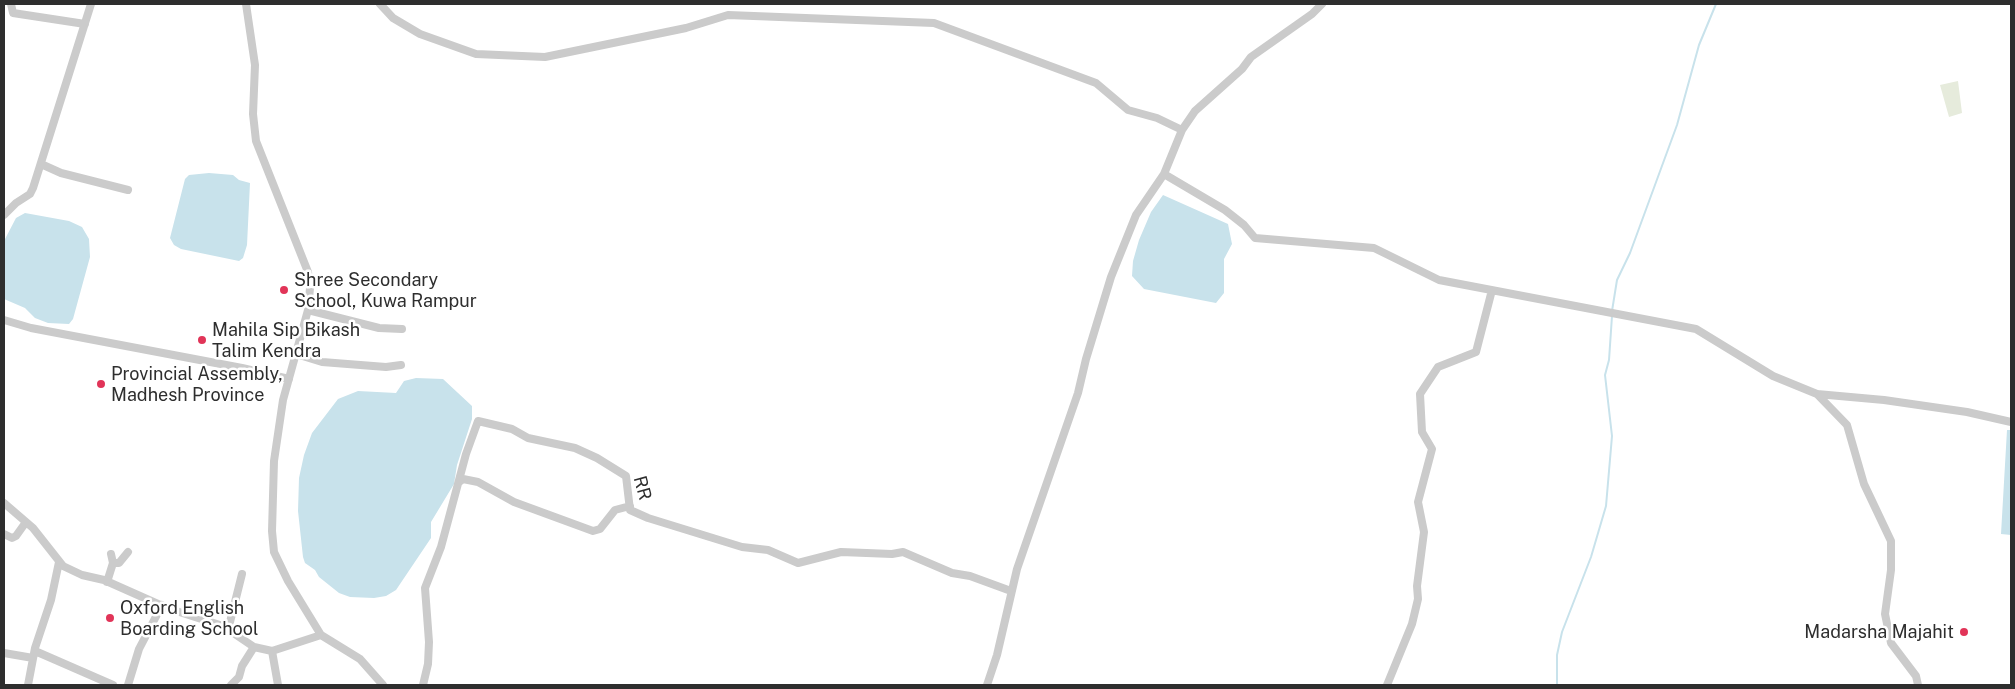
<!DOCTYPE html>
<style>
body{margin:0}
#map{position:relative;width:2015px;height:689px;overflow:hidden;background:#fff;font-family:"Public Sans",sans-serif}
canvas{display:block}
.frame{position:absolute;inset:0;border:5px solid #2e2e2e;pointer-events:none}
</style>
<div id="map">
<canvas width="2015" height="689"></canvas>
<div class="frame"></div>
</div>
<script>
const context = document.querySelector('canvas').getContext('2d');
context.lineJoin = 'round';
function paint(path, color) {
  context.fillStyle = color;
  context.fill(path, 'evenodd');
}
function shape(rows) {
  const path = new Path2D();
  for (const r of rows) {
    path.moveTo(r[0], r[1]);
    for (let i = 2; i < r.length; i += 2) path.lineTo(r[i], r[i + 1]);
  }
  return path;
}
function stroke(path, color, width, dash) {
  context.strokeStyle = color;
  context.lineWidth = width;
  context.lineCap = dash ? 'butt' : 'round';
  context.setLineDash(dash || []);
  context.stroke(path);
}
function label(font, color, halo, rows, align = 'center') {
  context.font = font + ' "Public Sans",sans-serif';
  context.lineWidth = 5;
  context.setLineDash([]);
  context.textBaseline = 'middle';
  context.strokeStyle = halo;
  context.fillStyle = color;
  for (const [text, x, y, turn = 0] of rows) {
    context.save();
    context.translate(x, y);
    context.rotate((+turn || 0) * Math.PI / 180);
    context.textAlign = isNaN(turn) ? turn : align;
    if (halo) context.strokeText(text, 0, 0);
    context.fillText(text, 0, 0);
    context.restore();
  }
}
paint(shape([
 [1958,81,1962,113,1949,117,1940,85]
]), '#e6ebdc');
paint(shape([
 [209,173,233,175,239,180,250,183,247,245,243,258,239,261,181,249,174,245,170,238,185,179,189,175],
 [1163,195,1228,224,1232,244,1224,259,1224,293,1216,303,1144,289,1132,276,1133,261,1139,240,1151,212],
 [25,213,69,221,82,227,89,239,90,257,73,319,69,324,48,323,35,318,25,308,4,299,4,241,16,218],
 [416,378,443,379,472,406,472,419,457,465,454,484,431,522,431,538,396,590,386,596,374,598,350,597,339,593,319,577,315,570,305,563,303,557,298,511,299,478,304,455,312,433,338,399,358,391,396,393,404,381],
 [2007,430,2011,430,2011,535,2001,534]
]), '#c8e2eb');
stroke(shape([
 [1612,311,1617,280,1630,253,1677,125,1699,45,1716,4],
 [1557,685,1557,655,1562,632,1591,557,1606,506,1612,436,1605,375,1609,360,1612,316]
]), '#c8e2eb', 2);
stroke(shape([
 [11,4,13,13,85,24],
 [246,4,255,65,253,114,256,141,308,272,310,288,308,310,283,400,274,461,272,531,274,552,288,581,321,635,360,659,383,685],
 [380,4,393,18,420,34,476,54,545,57,686,28,728,15,934,23,1096,83,1128,110,1157,118,1182,130],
 [41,164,61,173,128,190],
 [1164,174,1225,210,1244,225,1255,238,1374,248,1439,280,1696,329,1773,376,1817,394,1884,400,1967,412,2011,422],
 [4,215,16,203,30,194,33,188,91,4],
 [308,310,379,328,402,329],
 [4,320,31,328,242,368,289,379],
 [296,354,322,362,386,367,401,365],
 [1817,394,1847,425,1864,484,1891,541,1891,570,1885,614,1891,643,1916,676,1918,685],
 [459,482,463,479,478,482,514,502,593,531,600,529,615,510,630,506],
 [4,503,33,528,63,566,82,575,104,580,167,608,223,626,254,647,272,651,321,635],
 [4,534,12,538,16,536,26,522],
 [113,563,119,563,128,552],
 [107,582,113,563,111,554],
 [228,630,242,574],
 [35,651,113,685],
 [272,651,278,685],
 [4,653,33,658],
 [28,685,35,648,51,600,59,562],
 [128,685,139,649,162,605],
 [231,685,239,677,242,666,254,647],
 [423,685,428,664,429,642,425,588,441,547,466,454,478,421,512,429,528,438,575,448,597,458,626,476,630,510,648,518,742,547,768,550,798,563,841,552,892,554,903,552,952,573,970,576,1011,591],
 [987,685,997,655,1017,569,1078,393,1086,359,1111,277,1136,215,1164,174,1182,130,1195,111,1242,69,1251,57,1312,14,1322,4],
 [1387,685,1412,624,1418,599,1417,586,1424,532,1418,502,1432,449,1422,432,1420,394,1438,367,1476,352,1492,290]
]), '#cbcbcb', 8);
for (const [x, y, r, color] of [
 [284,290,5,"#e13458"],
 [202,340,5,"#e13458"],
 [101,384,5,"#e13458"],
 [110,618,5,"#e13458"],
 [1964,632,5,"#e13458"]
]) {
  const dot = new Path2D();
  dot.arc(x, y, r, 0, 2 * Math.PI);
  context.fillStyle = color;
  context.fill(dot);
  stroke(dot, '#fff', 2);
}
label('18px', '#2e2e2e', '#fff', [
 ["Shree Secondary",294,280],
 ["School, Kuwa Rampur",294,301],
 ["Mahila Sip Bikash",212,330],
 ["Talim Kendra",212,351],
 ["Provincial Assembly,",111,374],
 ["Madhesh Province",111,395],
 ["Oxford English",120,608],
 ["Boarding School",120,629],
 ["Madarsha Majahit",1954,632,"right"]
], 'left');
label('18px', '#2e2e2e', '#fff', [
 ["RR",642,488,75]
]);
</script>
